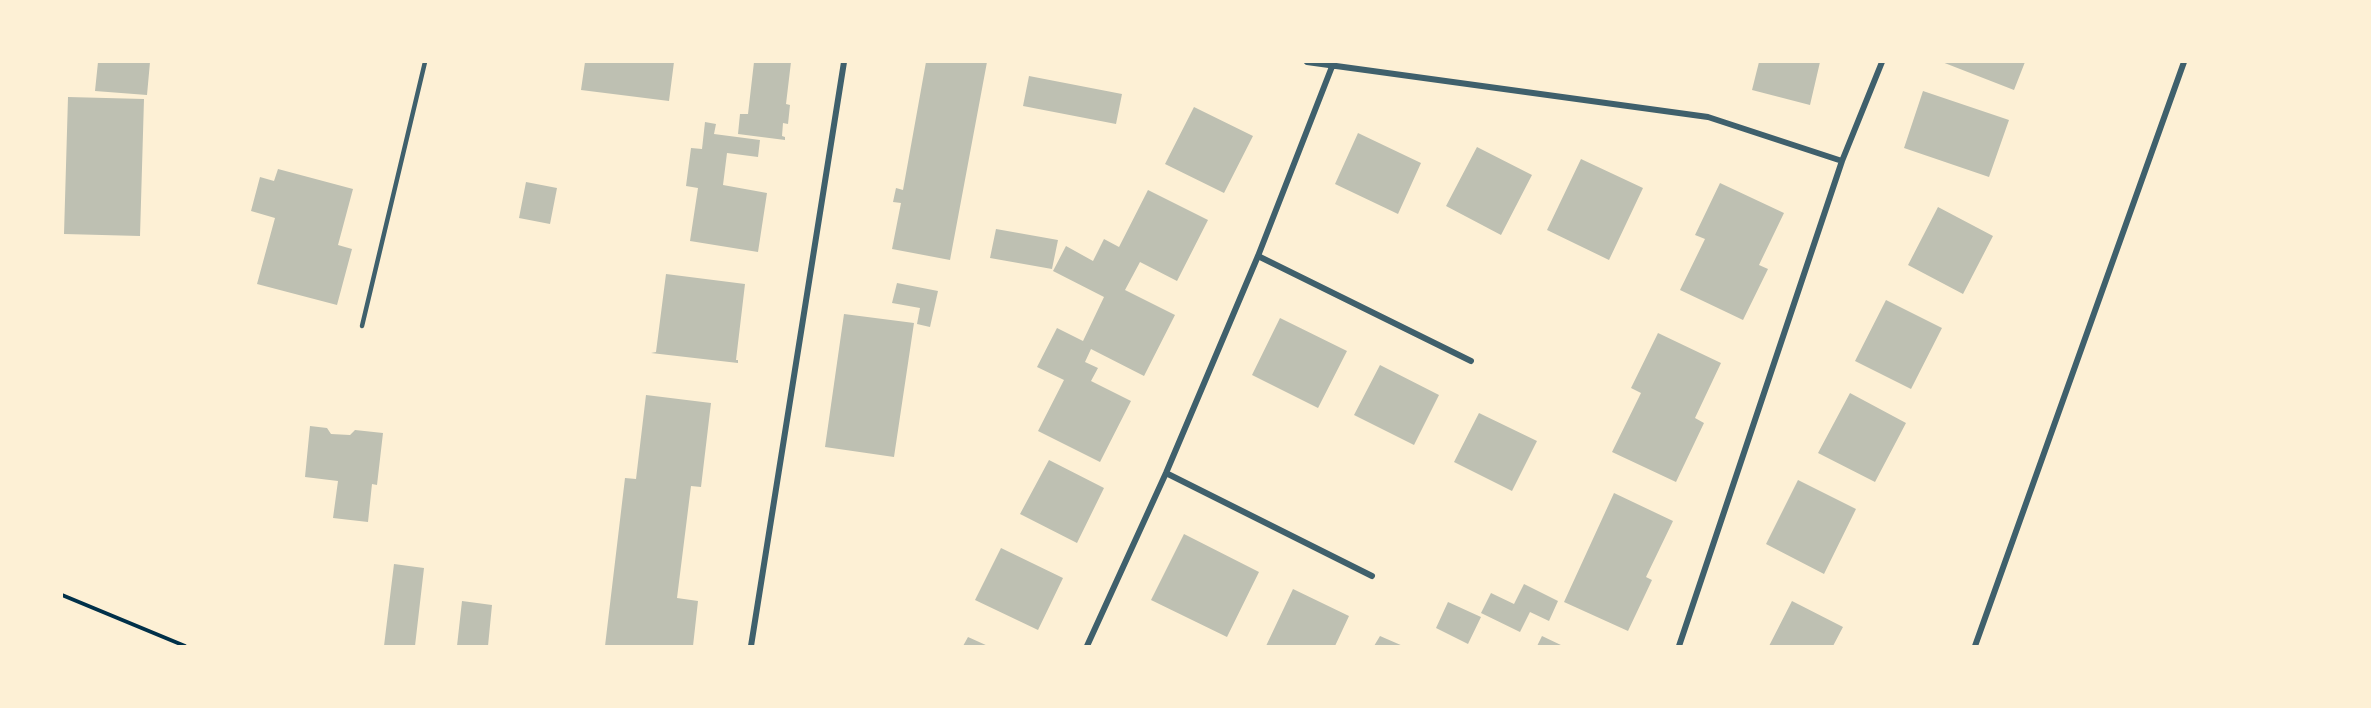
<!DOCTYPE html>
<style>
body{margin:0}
#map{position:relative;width:2371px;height:708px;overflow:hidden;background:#fdf0d5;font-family:"Space Grotesk",sans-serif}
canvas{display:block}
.frame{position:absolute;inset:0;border:63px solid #fdf0d5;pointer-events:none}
</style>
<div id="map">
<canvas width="2371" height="708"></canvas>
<div class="frame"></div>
</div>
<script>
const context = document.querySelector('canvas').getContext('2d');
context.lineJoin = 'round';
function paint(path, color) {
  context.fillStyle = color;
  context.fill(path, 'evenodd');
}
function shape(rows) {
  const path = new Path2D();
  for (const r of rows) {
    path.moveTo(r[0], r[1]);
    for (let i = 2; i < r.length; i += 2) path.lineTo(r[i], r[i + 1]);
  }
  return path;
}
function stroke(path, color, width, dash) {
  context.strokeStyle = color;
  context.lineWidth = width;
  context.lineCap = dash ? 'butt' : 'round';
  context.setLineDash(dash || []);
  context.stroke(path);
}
paint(shape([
 [98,62,150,62,147,95,95,91],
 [585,62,674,62,669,101,581,90],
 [754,62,791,62,786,104,790,105,788,124,783,123,782,136,785,137,785,140,738,134,740,114,748,114],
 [926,62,987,62,950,260,892,249,901,203,893,202,896,188,903,190],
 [1759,62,1820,62,1810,105,1752,90],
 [1942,62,2025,62,2014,90],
 [1029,76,1122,94,1116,124,1023,106],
 [1923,91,2009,120,1989,177,1904,148],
 [68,97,144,99,140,236,64,234],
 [1194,107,1253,136,1224,193,1165,164],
 [705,122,716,124,714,134,760,140,758,157,727,153,723,185,767,193,758,252,690,241,698,188,686,186,691,148,702,149],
 [1358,133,1421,163,1398,214,1335,184],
 [1477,147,1532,175,1501,235,1446,206],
 [1581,159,1643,188,1609,260,1547,230],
 [278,169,353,189,338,245,352,249,337,305,257,284,275,218,251,211,260,177,274,181],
 [526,182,557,188,550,224,519,218],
 [1720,183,1784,213,1759,265,1768,269,1743,320,1680,290,1705,239,1695,235],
 [1148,190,1208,220,1177,281,1140,262,1125,290,1175,315,1144,376,1091,349,1085,362,1098,368,1091,381,1131,401,1100,462,1038,431,1064,380,1037,367,1057,328,1083,341,1104,297,1053,271,1066,246,1093,261,1104,239,1119,247],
 [1938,207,1993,236,1963,294,1908,265],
 [996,229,1058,240,1052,269,990,258],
 [666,274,745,284,736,360,738,360,738,363,651,353,656,352],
 [897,283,938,291,930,327,917,324,920,308,892,303],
 [1886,300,1942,328,1911,389,1855,361],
 [844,314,914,323,894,457,825,447],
 [1280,318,1347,351,1318,408,1252,375],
 [1658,333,1721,363,1695,418,1704,423,1676,482,1612,452,1641,393,1631,388],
 [1380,365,1439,395,1414,445,1354,415],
 [1850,393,1906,423,1875,482,1818,453],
 [646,395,711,403,701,487,691,486,677,598,698,601,693,646,605,646,625,478,636,479],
 [1479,413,1537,441,1512,491,1454,462],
 [310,426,327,428,331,434,350,435,355,430,383,433,377,485,372,484,368,522,333,518,338,481,305,477],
 [1049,460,1104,488,1077,543,1020,514],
 [1798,480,1856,509,1824,574,1766,544],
 [1614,493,1673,521,1646,577,1652,580,1628,631,1564,602],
 [1184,534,1259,572,1227,637,1151,600],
 [1001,548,1063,578,1038,630,975,600],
 [394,564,424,568,415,646,384,646],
 [1524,584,1558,601,1549,621,1530,612,1520,632,1481,613,1491,593,1514,604],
 [1293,589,1349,616,1335,646,1266,646],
 [462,601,492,605,488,646,457,646],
 [1792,601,1843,627,1833,646,1769,646],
 [1448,602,1481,617,1468,644,1436,628],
 [1380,636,1403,646,1374,646],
 [1542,636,1563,646,1537,646],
 [968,637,988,646,963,646]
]), '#bec0b2');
stroke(shape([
 [62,595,185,646]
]), '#003049', 4);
stroke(shape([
 [362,326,425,62]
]), '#3f606c', 4.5);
stroke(shape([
 [1307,62,1708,117,1842,161],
 [1258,256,1471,361],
 [1166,473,1372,576],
 [751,646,844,62],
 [1087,646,1166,473,1258,256,1333,64],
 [1679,646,1842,161,1882,62],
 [1975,646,2184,62]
]), '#3f606c', 6);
</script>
